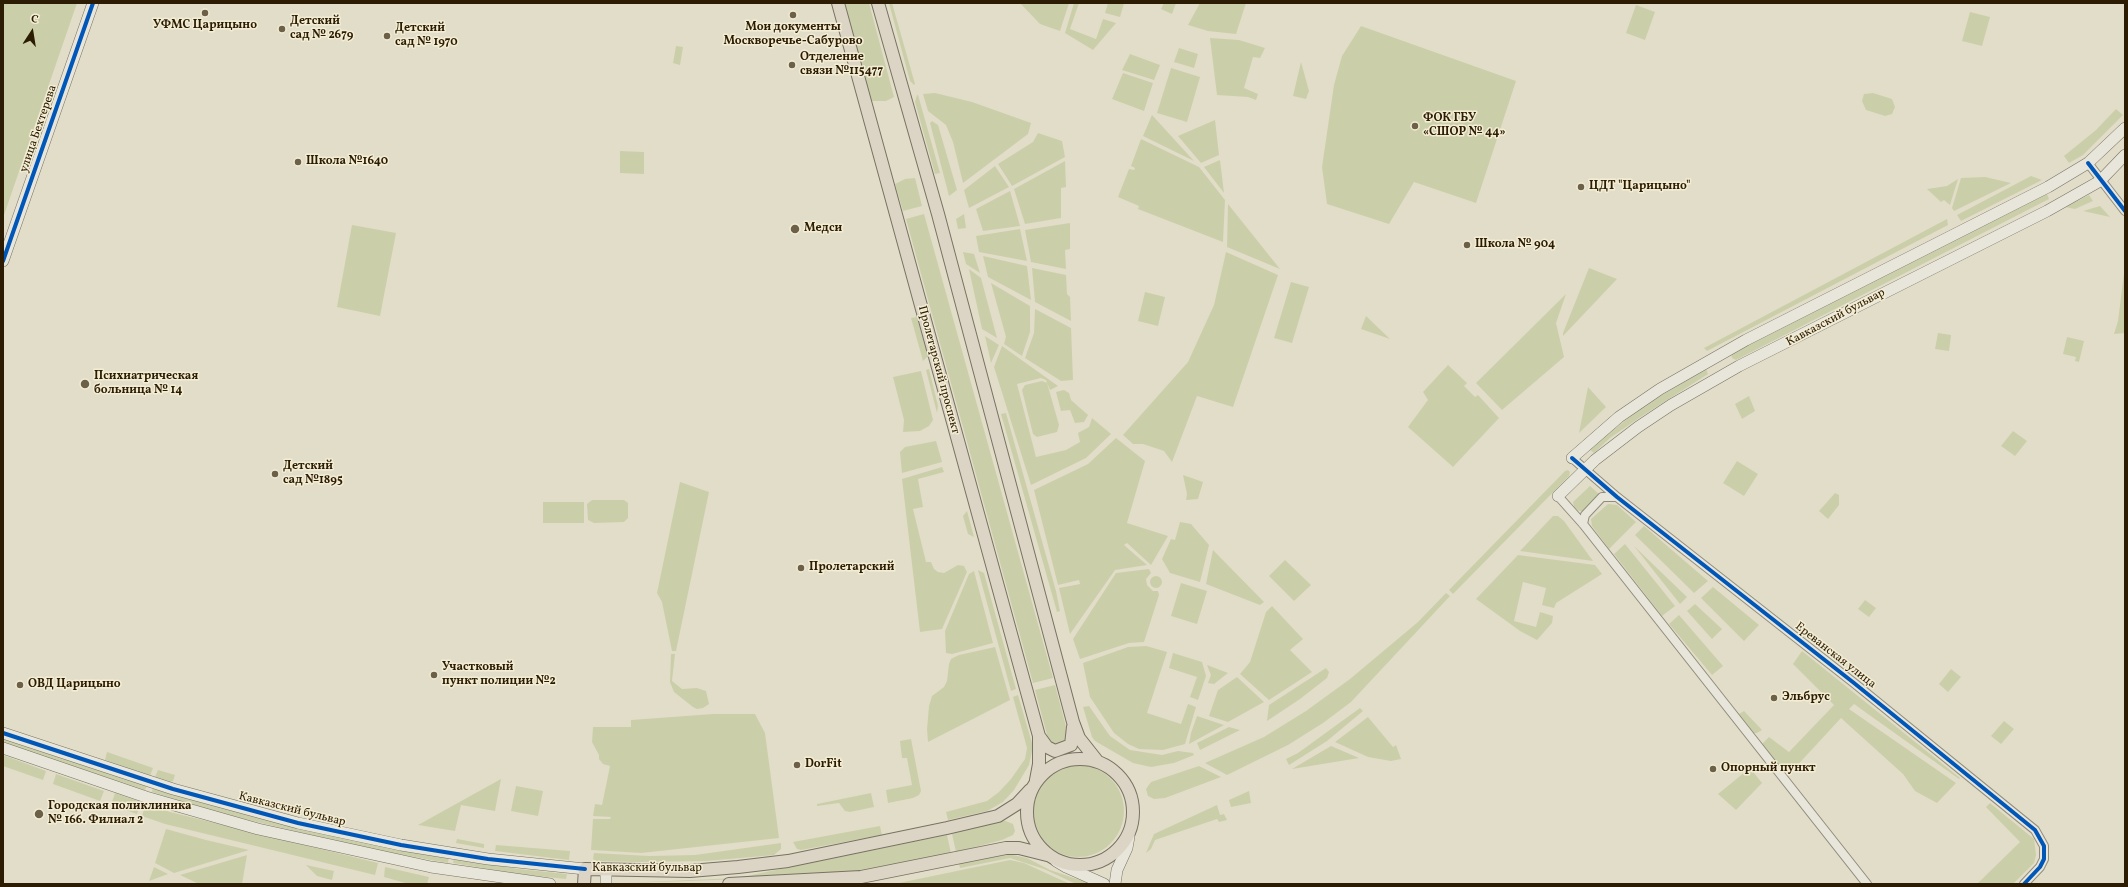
<!DOCTYPE html>
<meta charset="utf-8">
<style>
body{margin:0}
#map{position:relative;width:2128px;height:887px;overflow:hidden;background:#e2ddc8;font-family:Vollkorn,serif}
canvas{display:block}
.frame{position:absolute;inset:0;border:4px solid #2d1c04;pointer-events:none}
.north{position:absolute;left:12px;top:12px;width:40px;height:40px;-webkit-text-stroke:3px #f3edd4;paint-order:stroke;rotate:12deg;font-size:11px;font-weight:700;line-height:16px;text-align:center;color:#2d1c04}
.north::after{content:'';display:block;margin:auto;width:14px;height:18px;background:#2d1c04;clip-path:polygon(50% 0,100% 100%,50% 72%,0 100%)}
</style>
<div id="map">
<canvas width="2128" height="887"></canvas>
<div class="frame"></div>
<div class="north">С</div>
</div>
<script>
const context = document.querySelector('canvas').getContext('2d');
context.lineJoin = 'round';
function paint(path, color) {
  context.fillStyle = color;
  context.fill(path, 'evenodd');
}
function shape(rows) {
  const path = new Path2D();
  for (const r of rows) {
    if (r.length === 3) {
      path.moveTo(r[0] + r[2], r[1]);
      path.arc(r[0], r[1], r[2], 0, 2 * Math.PI);
      continue;
    }
    path.moveTo(r[0], r[1]);
    for (let i = 2; i < r.length; i += 2) path.lineTo(r[i], r[i + 1]);
  }
  return path;
}
function stroke(path, color, width, dash) {
  context.strokeStyle = color;
  context.lineWidth = width;
  context.lineCap = dash ? 'butt' : 'round';
  context.setLineDash(dash || []);
  context.stroke(path);
}
function label(font, color, halo, rows, align = 'center') {
  context.font = font + ' Vollkorn,serif';
  context.lineWidth = 3;
  context.setLineDash([]);
  context.textBaseline = 'middle';
  context.strokeStyle = halo;
  context.fillStyle = color;
  for (const [text, x, y, turn = 0] of rows) {
    context.save();
    context.translate(x, y);
    context.rotate((+turn || 0) * Math.PI / 180);
    context.textAlign = isNaN(turn) ? turn : align;
    if (halo) context.strokeText(text, 0, 0);
    context.fillText(text, 0, 0);
    context.restore();
  }
}
paint(shape([
 [3,3,77,3,3,218],
 [845,3,869,3,894,97,886,101,871,101],
 [889,3,892,3,915,84,914,85,910,81],
 [1020,3,1069,3,1060,31,1040,24],
 [1074,3,1079,3,1070,29,1096,39,1103,19,1116,23,1093,50,1065,33],
 [1108,3,1124,3,1120,17,1105,13],
 [1164,3,1176,3,1172,14,1161,9],
 [1200,3,1246,3,1236,34,1208,31,1188,25],
 [1636,5,1655,12,1645,40,1626,33],
 [1970,12,1990,17,1982,46,1962,41],
 [1361,26,1516,81,1476,203,1414,182,1389,224,1327,204,1322,167,1334,85,1342,56],
 [1210,38,1239,40,1265,48,1260,58,1253,57,1244,88,1258,94,1256,100,1248,97,1217,95],
 [676,46,683,47,680,65,673,63],
 [1179,48,1198,54,1194,68,1174,62],
 [1130,54,1160,65,1154,80,1122,70],
 [1301,62,1309,91,1306,99,1293,96],
 [1171,68,1200,77,1187,122,1157,113],
 [1123,73,1153,83,1144,111,1112,99],
 [935,93,972,102,1031,123,1028,134,963,183,953,142,946,125,928,111,923,94],
 [1873,93,1892,99,1895,107,1892,114,1885,116,1866,110,1862,101,1864,94],
 [917,95,918,95,940,173,935,174,915,102],
 [2116,109,2123,115,2083,155,2069,163,2064,156,2096,130],
 [1152,115,1194,161,1143,136],
 [1215,120,1219,155,1201,163,1178,136],
 [932,121,938,125,957,190,949,196,930,123],
 [1038,133,1062,141,1065,157,1012,186,998,164,1033,142],
 [1141,139,1199,167,1225,200,1223,242,1138,209,1139,206,1118,197,1129,169,1134,170,1135,168,1131,166],
 [620,151,644,152,644,174,620,173],
 [1220,160,1224,193,1204,167],
 [1065,161,1066,187,1061,188,1061,218,1025,224,1014,189],
 [995,166,1009,187,969,208,964,190],
 [2031,176,2042,180,1961,221,1957,215],
 [1985,177,2011,183,1954,211,1952,208,1961,178],
 [915,178,922,206,903,211,895,184,905,179],
 [1958,179,1950,205,1944,200,1941,202,1927,189,1947,186],
 [1010,191,1020,226,983,231,976,209],
 [2047,194,2049,199,1736,360,1732,358,1731,354,1732,352],
 [2089,195,2093,201,2075,209,2065,207],
 [1228,204,1280,269,1227,247],
 [2100,206,2110,217,2083,211],
 [924,214,1053,678,1033,683,906,219],
 [964,214,966,228,958,229,956,219],
 [1947,219,1948,225,1707,351,1704,348],
 [1070,223,1070,249,1065,250,1066,269,1031,262,1025,230],
 [352,225,396,233,380,316,337,307],
 [1020,229,1027,261,979,252,976,236],
 [963,252,974,254,980,273,966,264],
 [1226,252,1278,275,1233,407,1197,396,1172,462,1164,451,1143,444,1133,444,1123,435,1188,362,1214,305],
 [983,256,1027,266,1031,300,988,277],
 [2125,266,2125,333,2114,334,2118,321],
 [1032,268,1066,275,1067,294,1070,297,1071,321,1035,302],
 [1589,268,1617,279,1563,336,1563,333],
 [969,269,981,278,997,338,982,329],
 [1291,282,1309,287,1292,343,1274,338],
 [991,283,1030,306,1030,332,1022,356,1004,344,1006,337],
 [1145,292,1165,297,1158,326,1138,321],
 [1566,294,1556,323,1564,357,1502,410,1476,383],
 [1035,309,1071,328,1073,380,1061,381,1025,358,1034,333],
 [1366,316,1390,339,1361,329],
 [917,317,928,356,923,361,911,318],
 [1938,333,1951,335,1949,351,1935,349],
 [985,336,999,345,991,363],
 [2067,337,2084,341,2079,362,2075,361,2076,357,2063,354],
 [1002,346,1058,386,1050,390,1047,383,1059,425,1057,432,1037,437,1033,434,1022,390,1025,385,1042,381,1047,383,1046,380,1041,378,1017,384,1036,457,1066,450,1080,442,1078,433,1089,427,1092,418,1111,434,1086,458,1031,485,994,367],
 [1448,365,1467,383,1464,386,1475,397,1478,395,1499,418,1453,467,1408,427,1428,400,1423,392],
 [929,369,938,406,937,413,926,370],
 [1706,369,1708,374,1639,418,1610,438,1594,453,1589,449,1645,405],
 [921,371,933,420,929,426,920,431,903,432,904,420,893,377],
 [1588,387,1606,407,1579,433],
 [1064,390,1069,393,1071,400,1088,415,1084,422,1075,423,1070,410,1061,411,1056,392],
 [1749,396,1755,411,1742,419,1735,404],
 [1006,413,1056,591,1060,611,1057,612,1001,414],
 [2013,431,2027,441,2015,456,2001,446],
 [1116,438,1145,461,1127,523,1168,536,1151,565,1127,543,1124,545,1147,565,1115,570,1070,634,1059,588,1080,584,1079,580,1058,585,1034,490,1088,464],
 [936,441,942,462,902,473,900,452,905,447],
 [1737,461,1758,474,1744,496,1723,483],
 [942,467,944,472,918,479,923,507,913,509,926,562,931,562,934,569,938,572,944,573,958,565,964,566,967,572,942,629,920,632,902,479],
 [1568,470,1570,472,1569,476,1453,594,1449,590,1565,471],
 [1183,475,1203,482,1198,499,1186,500,1187,494],
 [680,482,709,492,676,651,672,651,662,602,657,593],
 [1590,486,1599,494,1584,511,1579,511,1574,507,1573,502],
 [1835,493,1839,495,1839,505,1828,519,1819,511],
 [592,500,624,500,628,503,628,518,624,522,594,523,588,520,587,504],
 [543,502,584,502,584,523,543,523],
 [1608,504,1617,505,1636,522,1609,549,1592,526,1591,519],
 [967,511,974,537,968,534,963,516],
 [1553,516,1558,516,1564,521,1593,561,1520,551],
 [1180,522,1191,524,1209,545,1200,582,1170,573,1162,559,1171,539,1175,540],
 [1644,526,1708,581,1694,593,1635,535],
 [1625,544,1675,606,1662,616,1614,554],
 [1634,546,1687,597,1680,604],
 [1213,550,1264,602,1260,605,1206,584],
 [1518,555,1595,565,1602,574,1556,603,1554,608,1542,605,1546,588,1523,582,1514,621,1536,627,1540,612,1553,616,1552,623,1537,640,1520,631,1476,599],
 [1285,560,1311,585,1294,601,1269,576],
 [1149,569,1151,573,1146,579,1147,585,1153,591,1158,591,1159,595,1144,642,1129,643,1080,659,1073,639,1116,573],
 [978,570,984,573,1016,689,1011,691],
 [974,571,993,643,952,654,946,653,945,631,969,574],
 [1156,582,6],
 [1181,583,1207,591,1197,624,1171,616],
 [1713,587,1759,625,1744,641,1701,598],
 [1446,593,1450,596,1351,702,1323,723,1288,745,1227,775,1205,763,1264,737,1306,711,1350,679,1418,622],
 [1865,600,1876,608,1869,617,1858,609],
 [1695,604,1722,629,1712,639,1687,611],
 [1272,606,1303,639,1290,650,1312,672,1269,700,1240,674,1250,662,1266,612],
 [1679,615,1723,666,1712,675,1669,624],
 [1146,646,1167,652,1147,713,1181,724,1188,704,1196,707,1185,744,1163,750,1139,749,1128,744,1114,733,1090,697,1083,663,1128,647],
 [995,647,1010,700,928,742,927,729,929,706,932,696,944,687,947,681,949,664,951,659,959,655],
 [1802,651,1960,778,1959,779,1854,704,1849,709,1956,783,1937,803,1915,791,1903,774,1841,718,1793,770,1786,771,1780,768,1762,744,1769,737,1789,752,1834,705,1793,664],
 [1173,653,1202,662,1206,676,1198,700,1190,697,1197,677,1169,668],
 [671,654,675,654,672,681,682,689,697,688,706,691,709,704,703,708,697,709,693,707,674,692,670,682],
 [1207,665,1228,673,1214,684,1208,683,1211,675],
 [1326,668,1329,672,1327,678,1300,699,1267,721,1269,705],
 [1951,669,1961,677,1948,692,1939,684],
 [1237,677,1264,702,1228,722,1209,716,1218,690],
 [1055,685,1069,738,1056,748,1049,742,1035,690],
 [1018,695,1032,743,1032,751,1029,765,1014,790,1003,802,987,811,948,820,946,812,987,801,999,792,1011,779,1025,759,1027,748,1013,697],
 [1089,706,1110,736,1130,750,1162,755,1178,751,1193,753,1194,755,1174,763,1151,767,1133,763,1095,741,1092,737,1083,707],
 [1360,708,1363,711,1327,741,1289,765,1286,759,1298,753],
 [1744,711,1762,730,1757,733,1750,733,1747,729,1749,727,1739,714],
 [713,714,755,714,765,733,779,838,641,853,591,850,593,819,610,819,611,817,593,816,595,804,602,805,610,766,603,764,599,759,599,755,592,742,593,727,631,727,631,720],
 [1197,716,1224,725,1189,744,1191,733],
 [1368,717,1393,747,1396,745,1401,759,1391,761,1368,757,1335,742],
 [2004,721,2014,729,2001,744,1991,736],
 [1229,727,1240,730,1200,750,1197,743],
 [3,738,147,785,145,790,3,743],
 [911,739,921,791,919,795,913,798,888,803,886,790,912,785,907,758,902,758,900,741],
 [1331,746,1359,758,1292,769],
 [107,752,153,768,150,776,105,760],
 [3,755,46,771,43,780,3,766],
 [1078,811,46],
 [1199,766,1221,777,1165,798,1154,799,1148,796,1146,789,1151,782],
 [1750,768,1762,783,1736,810,1718,794],
 [158,770,175,775,173,781,170,782,155,777],
 [56,774,104,791,100,801,53,784],
 [501,779,495,811,461,805,455,831,418,825],
 [516,786,543,791,538,816,511,811],
 [153,787,207,804,325,832,449,857,448,863,375,850,219,813,152,792],
 [1249,791,1251,803,1231,807,1229,800],
 [115,793,141,802,137,814,111,805],
 [871,793,874,807,850,812,845,811,839,803,817,806,817,804],
 [146,803,170,812,378,863,375,875,165,824,142,816],
 [1990,803,2034,839,2036,855,2034,863,2013,884,1977,884,2020,842,1986,807],
 [1217,805,1220,815,1224,814,1227,820,1219,822,1217,819,1155,840,1151,849,1146,853,1154,834],
 [1003,820,1013,824,1015,831,1013,835,1002,840,956,852,952,834],
 [880,826,882,835,801,850,797,849,793,842],
 [166,829,206,840,249,850,174,873,155,863],
 [947,835,951,853,861,871,821,876,688,881,621,883,737,878],
 [457,839,484,844,484,848,456,843],
 [781,843,781,849,774,855,707,861,638,862,596,861,593,859,594,853,649,856,695,855],
 [496,845,570,851,569,860,495,851],
 [1008,854,1027,858,1050,870,1092,884,1076,884,1044,869,1010,858,960,868,959,864],
 [247,855,242,884,199,884,180,875],
 [454,858,518,869,567,874,566,879,517,874,453,863],
 [1010,860,1024,863,1070,884,894,884],
 [306,865,334,871,332,880,317,876],
 [154,867,168,874,149,881],
 [385,867,429,877,427,884,409,884,384,877]
]), '#cbcfa9');
const street = shape([
 [2088,163,2125,211],
 [1572,458,1617,497,1854,683,2035,830,2044,846,2044,859,2040,867,2024,884],
 [1558,496,1583,524,1867,884],
 [1583,524,1585,515,1602,497,1616,497]
]);
const secondary = shape([
 [3,261,93,3],
 [1572,458,1619,417,1660,389,1746,340,2048,187,2088,163,2125,128],
 [1558,496,1595,460,1638,427,1671,405,1739,366,2047,211,2100,181,2125,155],
 [3,733,173,789,298,823,401,845,488,859,585,869],
 [3,748,146,797,258,829,431,867,550,884],
 [1056,861,1066,867,1104,884],
 [606,884,606,870],
 [1115,884,1117,870,1127,848,1129,837]
]);
const primary = shape([
 [838,3,1039,736,1039,764,1036,780],
 [878,3,938,214,1073,722,1079,738,1098,762],
 [1039,736,1047,747,1055,751,1071,745,1073,727],
 [1080,812,53],
 [584,884,585,869,690,871,738,867,788,861,947,828,998,816,1017,804,1030,790],
 [729,884,861,877,1006,848,1019,848,1047,855]
]);
stroke(street, '#918c7d', 10);
stroke(secondary, '#777263', 12);
stroke(primary, '#777263', 14);
stroke(street, '#e8e6db', 8);
stroke(secondary, '#e8e6db', 11);
stroke(primary, '#dcd5c5', 12);
stroke(shape([
 [2088,163,2125,211],
 [3,261,93,3],
 [1572,458,1617,497,1854,683,2035,830,2044,846,2044,859,2040,867,2024,884],
 [3,733,173,789,298,823,401,845,488,859,585,869]
]), '#0057b8', 4);
for (const [x, y, r, color] of [
 [205,13,4,"#6c6049"],
 [793,15,4,"#6c6049"],
 [282,29,4,"#6c6049"],
 [387,36,4,"#6c6049"],
 [792,65,4,"#6c6049"],
 [1415,126,4,"#6c6049"],
 [298,162,4,"#6c6049"],
 [1581,187,4,"#6c6049"],
 [795,229,5,"#6c6049"],
 [1467,245,4,"#6c6049"],
 [85,384,5,"#6c6049"],
 [275,474,4,"#6c6049"],
 [801,568,4,"#6c6049"],
 [434,675,4,"#6c6049"],
 [20,685,4,"#6c6049"],
 [1774,698,4,"#6c6049"],
 [797,765,4,"#6c6049"],
 [1713,769,4,"#6c6049"],
 [39,814,5,"#6c6049"]
]) {
  const dot = new Path2D();
  dot.arc(x, y, r, 0, 2 * Math.PI);
  context.fillStyle = color;
  context.fill(dot);
  stroke(dot, '#f3edd4', 1.5);
}
label('bold 12px', '#2d1c04', '#f3edd4', [
 ["Детский",290,22],
 ["сад № 2679",290,36],
 ["УФМС Царицыно",205,26,"center"],
 ["Мои документы",793,28,"center"],
 ["Москворечье-Сабурово",793,42,"center"],
 ["Детский",395,29],
 ["сад № 1970",395,43],
 ["Отделение",800,58],
 ["связи №115477",800,72],
 ["ФОК ГБУ",1423,119],
 ["«СШОР № 44»",1423,133],
 ["Школа №1640",306,162],
 ["ЦДТ \"Царицыно\"",1589,187],
 ["Медси",804,229],
 ["Школа № 904",1475,245],
 ["Психиатрическая",94,377],
 ["больница № 14",94,391],
 ["Детский",283,467],
 ["сад №1895",283,481],
 ["Пролетарский",809,568],
 ["Участковый",442,668],
 ["пункт полиции №2",442,682],
 ["ОВД Царицыно",28,685],
 ["Эльбрус",1782,698],
 ["DorFit",805,765],
 ["Опорный пункт",1721,769],
 ["Городская поликлиника",48,807],
 ["№ 166. Филиал 2",48,821]
], 'left');
label('12px', '#2d1c04', '#f3edd4', [
 ["улица Бехтерева",39,129,-71],
 ["Кавказский бульвар",1836,318,-28],
 ["Пролетарский проспект",938,370,75],
 ["Ереванская улица",1835,656,38],
 ["Кавказский бульвар",292,810,14],
 ["Кавказский бульвар",647,869]
]);
</script>
